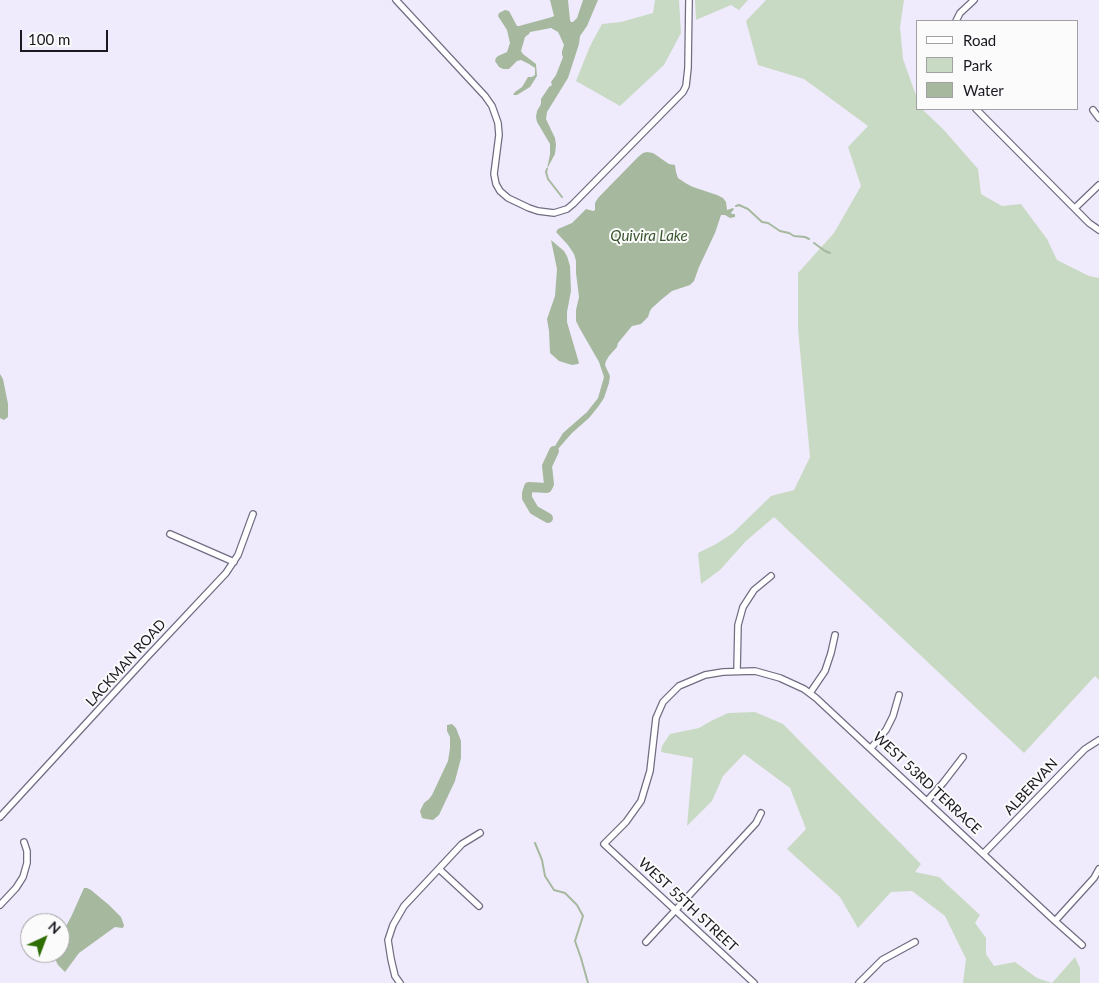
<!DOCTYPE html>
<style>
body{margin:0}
#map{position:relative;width:1099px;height:983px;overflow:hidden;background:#efebfc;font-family:Lato,sans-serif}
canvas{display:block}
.legend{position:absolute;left:916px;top:20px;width:162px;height:90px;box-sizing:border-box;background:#fbfbfb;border:1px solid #a1a0a4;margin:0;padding:6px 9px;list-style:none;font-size:15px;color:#1a1821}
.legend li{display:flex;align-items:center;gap:10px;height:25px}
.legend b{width:25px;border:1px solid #a1a0a4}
.north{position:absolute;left:20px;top:913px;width:50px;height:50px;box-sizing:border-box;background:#fbfbfb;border:1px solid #a1a0a4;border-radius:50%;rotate:43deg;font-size:14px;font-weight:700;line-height:20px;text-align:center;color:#1a1821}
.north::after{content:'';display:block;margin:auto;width:18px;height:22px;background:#2e6e04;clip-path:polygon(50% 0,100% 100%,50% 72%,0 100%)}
.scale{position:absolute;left:20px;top:30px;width:88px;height:22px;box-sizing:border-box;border:2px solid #1a1821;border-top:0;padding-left:6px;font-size:15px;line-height:18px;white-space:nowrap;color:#1a1821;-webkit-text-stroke:4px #fbfbfb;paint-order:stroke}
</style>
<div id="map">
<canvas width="1099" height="983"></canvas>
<ul class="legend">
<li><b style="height:6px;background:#fff"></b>Road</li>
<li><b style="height:14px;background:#c9dac4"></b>Park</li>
<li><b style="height:14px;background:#a6b99f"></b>Water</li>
</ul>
<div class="north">N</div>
<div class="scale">100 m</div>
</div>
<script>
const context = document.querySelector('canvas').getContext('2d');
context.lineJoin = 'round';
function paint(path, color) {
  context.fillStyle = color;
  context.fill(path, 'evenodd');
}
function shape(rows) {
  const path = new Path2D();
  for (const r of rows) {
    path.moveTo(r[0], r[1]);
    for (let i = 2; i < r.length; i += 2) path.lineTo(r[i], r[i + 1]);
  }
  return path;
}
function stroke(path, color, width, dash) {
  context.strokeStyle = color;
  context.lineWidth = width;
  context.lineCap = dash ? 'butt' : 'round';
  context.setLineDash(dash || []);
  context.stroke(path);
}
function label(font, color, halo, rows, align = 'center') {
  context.font = font + ' Lato,sans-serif';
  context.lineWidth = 4;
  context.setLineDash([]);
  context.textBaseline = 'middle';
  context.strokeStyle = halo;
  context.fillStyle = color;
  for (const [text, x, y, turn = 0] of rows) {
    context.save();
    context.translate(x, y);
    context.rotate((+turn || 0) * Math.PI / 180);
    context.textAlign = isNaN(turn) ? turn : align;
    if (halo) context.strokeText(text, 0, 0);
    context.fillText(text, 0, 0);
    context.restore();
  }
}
paint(shape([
 [655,0,679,0,681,33,664,65,620,106,576,81,590,46,602,24,621,22,653,13],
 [695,0,748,0,739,10,731,5,696,20],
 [766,0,904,0,900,27,903,59,918,101,918,109,922,109,944,130,978,169,981,194,1002,206,1021,204,1047,239,1057,260,1089,276,1099,278,1099,680,1095,676,1024,753,774,517,746,541,720,570,701,584,698,553,716,544,733,533,771,496,794,490,810,457,798,329,798,273,834,233,861,186,848,147,868,126,804,79,758,65,746,21],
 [755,712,783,724,921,864,915,872,939,877,980,915,975,923,986,938,986,954,994,966,1015,962,1037,978,1052,983,1075,957,1080,968,1080,983,963,983,966,959,945,916,912,891,891,892,858,928,840,897,787,849,806,829,790,788,744,754,723,776,712,801,687,826,693,758,661,752,662,746,670,734,699,728,711,721,728,713]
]), '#c9dac4');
paint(shape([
 [550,0,568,0,570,20,571,22,573,22,577,18,583,0,598,0,587,26,580,36,579,44,568,78,547,112,546,119,555,138,556,145,555,154,547,169,550,154,550,144,537,122,536,117,537,111,541,104,541,99,549,87,552,85,551,82,556,75,563,57,562,55,562,51,564,45,560,36,558,32,551,28,530,32,529,34,525,37,521,51,523,54,536,64,537,76,530,87,517,95,513,95,515,92,522,87,528,77,532,77,535,75,535,68,529,64,521,60,517,61,509,69,503,69,499,67,495,61,496,58,498,56,507,52,510,43,507,30,498,16,499,13,505,10,509,11,517,26,519,26,552,17,554,16],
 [647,152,653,153,669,164,675,165,676,172,678,178,687,184,693,187,717,195,723,198,726,202,727,210,733,208,734,209,731,213,732,214,735,214,735,217,730,218,725,215,721,215,715,233,699,267,694,281,690,285,672,291,662,299,652,308,650,311,648,317,641,324,632,326,618,343,617,347,609,356,606,361,605,365,610,376,609,383,604,398,598,407,589,418,572,433,558,449,554,451,555,446,563,433,587,412,598,398,604,377,599,362,580,329,576,321,576,310,579,297,576,273,576,261,574,254,568,245,556,232,558,229,572,223,586,209,593,211,595,210,595,203,598,198,638,157,643,153],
 [551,240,564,251,567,256,570,266,571,291,567,312,567,322,579,363,578,364,572,365,559,361,550,353,549,331,547,319,555,296,557,269],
 [0,374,3,379,8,404,8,417,4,420,0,418],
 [452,724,456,728,461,741,461,758,455,781,439,815,433,820,426,819,422,818,420,811,424,803,429,799,432,795,448,761,450,748,450,737,447,731,447,725],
 [84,888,87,888,91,890,109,905,121,917,124,925,123,928,115,927,79,953,65,972,58,965,54,957,54,953,60,953,60,937,71,917]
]), '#a6b99f');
stroke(shape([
 [547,169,546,172,548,179,562,197],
 [736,206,739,205,748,209,762,222,768,223,780,231,789,233,794,236,805,237,809,239],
 [814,243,825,251,830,253],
 [535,843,542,860,545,876,554,890,565,893,577,905,583,916,575,941,581,958,588,983]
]), '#a6b99f', 2);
stroke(shape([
 [548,518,534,510,527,498,527,493,529,487,547,488,549,484,547,466,554,451]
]), '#a6b99f', 10);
const minor = shape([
 [396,0,485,96,492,106,498,123,499,135,494,174,496,184,500,191,508,198,529,208,538,211,554,213,567,209,573,204,683,92,686,86,688,68,689,0],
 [956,21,960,13,974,0],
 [976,109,1089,223,1099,230],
 [1093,110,1099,118],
 [1075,208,1099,185],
 [170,534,234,562],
 [737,671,738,625,743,607,754,590,771,576],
 [810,693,825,671,831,653,835,635],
 [871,748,886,730,893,716,899,695],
 [927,801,943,783,963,757],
 [0,817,148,656,226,573,238,555,253,514],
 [983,854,1079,755,1085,749,1099,740],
 [439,869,479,906],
 [0,905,16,888,23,877,27,863,27,851,24,842],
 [1055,921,1094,878,1099,869],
 [646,942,756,823,761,813],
 [400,983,395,976,391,959,388,940,393,925,404,906,462,844,480,833],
 [754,983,604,844,626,822,641,801,650,771,656,718,663,702,679,686,705,675,723,672,755,671,780,678,804,689,816,698,1055,921,1082,945],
 [859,983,882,960,915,942]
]);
stroke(minor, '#726c83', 8);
stroke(minor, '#fff', 5.5);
label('14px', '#1a1821', '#fbfbfb', [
 ["LACKMAN ROAD",126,663,-48],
 ["WEST 53RD TERRACE",927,783,43],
 ["ALBERVAN",1031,787,-47],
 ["WEST 55TH STREET",688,905,43]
]);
label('italic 15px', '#37542c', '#fbfbfb', [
 ["Quivira Lake",649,236]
]);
</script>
